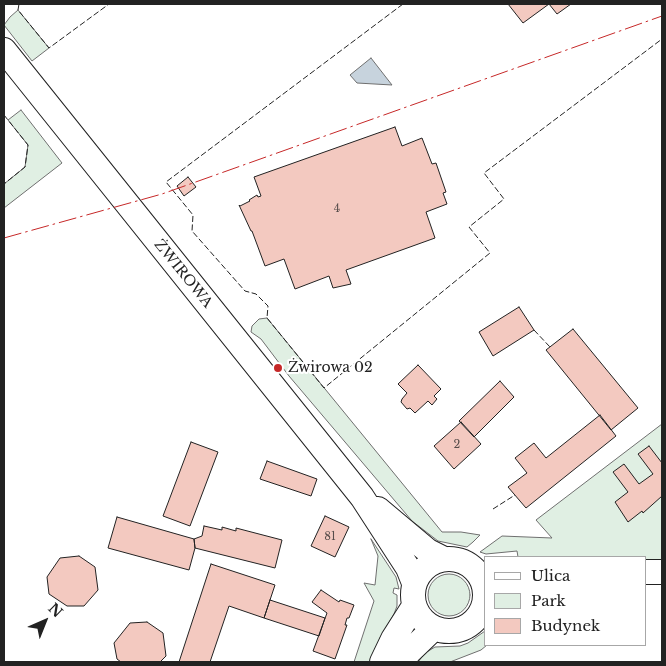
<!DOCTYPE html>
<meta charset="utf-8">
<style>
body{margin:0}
#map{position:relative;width:666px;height:666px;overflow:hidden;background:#fff;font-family:"Libre Baskerville",serif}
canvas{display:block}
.frame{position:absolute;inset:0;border:5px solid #222;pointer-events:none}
.legend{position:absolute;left:484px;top:556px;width:162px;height:90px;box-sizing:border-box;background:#fff;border:1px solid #a7a7a7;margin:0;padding:6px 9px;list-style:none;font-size:15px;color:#222}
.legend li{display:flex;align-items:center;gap:10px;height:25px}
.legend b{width:25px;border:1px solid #a7a7a7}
.north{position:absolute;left:20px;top:596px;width:50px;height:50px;-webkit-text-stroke:4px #fff;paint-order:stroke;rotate:44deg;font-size:14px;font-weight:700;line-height:20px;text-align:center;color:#222}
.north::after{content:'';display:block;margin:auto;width:18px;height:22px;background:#222;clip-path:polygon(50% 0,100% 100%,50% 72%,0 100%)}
</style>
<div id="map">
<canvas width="666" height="666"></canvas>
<div class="frame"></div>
<ul class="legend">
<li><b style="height:6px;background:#fff"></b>Ulica</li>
<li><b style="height:14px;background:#e0efe3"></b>Park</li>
<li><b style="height:14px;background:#f3c9c0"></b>Budynek</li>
</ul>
<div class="north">N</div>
</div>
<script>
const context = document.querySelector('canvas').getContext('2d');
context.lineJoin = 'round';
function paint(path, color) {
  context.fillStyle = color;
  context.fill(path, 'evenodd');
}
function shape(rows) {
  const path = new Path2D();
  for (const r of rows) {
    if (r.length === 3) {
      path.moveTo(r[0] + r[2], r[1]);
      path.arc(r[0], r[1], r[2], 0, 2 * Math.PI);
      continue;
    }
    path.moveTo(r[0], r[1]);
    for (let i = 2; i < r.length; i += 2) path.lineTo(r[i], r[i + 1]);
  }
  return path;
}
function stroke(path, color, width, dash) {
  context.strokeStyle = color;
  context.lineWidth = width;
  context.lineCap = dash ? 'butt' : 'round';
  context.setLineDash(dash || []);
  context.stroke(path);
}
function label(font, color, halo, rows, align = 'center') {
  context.font = font + ' "Libre Baskerville",serif';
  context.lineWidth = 4;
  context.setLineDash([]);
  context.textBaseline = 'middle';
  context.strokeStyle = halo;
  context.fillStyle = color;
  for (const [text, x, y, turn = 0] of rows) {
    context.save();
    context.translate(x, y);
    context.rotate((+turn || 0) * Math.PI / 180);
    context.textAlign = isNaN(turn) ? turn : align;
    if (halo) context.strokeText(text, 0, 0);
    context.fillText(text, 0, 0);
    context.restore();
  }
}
const green = shape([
 [18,10,49,48,32,61,4,25,10,17,18,10],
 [21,110,62,163,4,208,4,184,25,167,28,145,8,120,21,110],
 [267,318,442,532,461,532,480,535,473,542,467,547,438,541,412,521,289,376,261,339,251,332,252,326,259,319,267,318],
 [662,424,662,563,645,563,645,557,518,557,517,551,486,554,480,552,502,536,552,538,536,520,662,424],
 [371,539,396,577,399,589,394,588,393,593,397,595,397,606,394,614,380,638,376,662,354,662,374,601,364,583,375,585,378,556,371,539],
 [449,595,21],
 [485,631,485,645,487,645,481,650,450,662,418,662,425,653,435,647,460,646,468,643,485,631]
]);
paint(green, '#e0efe3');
stroke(green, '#6f6f6f', 1);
const water = shape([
 [371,58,392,85,357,83,350,75,371,58]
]);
paint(water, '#c7d3dd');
stroke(water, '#6f6f6f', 1);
const building = shape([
 [508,4,549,4,523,23,508,4],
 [549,4,571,4,557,14,549,4],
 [395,127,402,146,422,138,432,164,436,163,446,192,443,193,447,204,426,212,435,238,346,270,351,284,333,288,329,276,295,289,284,259,265,266,252,231,251,231,239,205,240,206,250,201,249,200,257,195,258,197,261,196,254,177,395,127],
 [188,177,196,187,184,196,177,186,188,177],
 [519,307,534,330,493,356,479,332,519,307],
 [573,329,638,408,611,430,546,350,573,329],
 [418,365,441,389,434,396,437,399,432,405,428,401,415,413,410,408,407,409,401,402,402,399,407,393,398,384,418,365],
 [500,381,514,397,474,437,459,421,500,381],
 [600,415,616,436,526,508,508,487,527,473,515,458,534,443,546,458,600,415],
 [461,422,481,444,454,469,434,446,461,422],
 [191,442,218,452,190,526,163,516,191,442],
 [649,446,662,463,662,496,643,513,642,511,628,522,615,502,628,492,613,472,624,464,639,484,653,474,638,454,649,446],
 [267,461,317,479,311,496,260,479,267,461],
 [325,516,349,527,335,557,311,546,325,516],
 [117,517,194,539,195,548,189,570,108,548,117,517],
 [204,526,222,530,222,527,236,531,236,528,282,540,275,568,195,548,194,539,202,536,204,526],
 [79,556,95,567,98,590,84,606,67,606,49,594,47,577,60,558,79,556],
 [211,564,275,585,264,618,229,606,210,662,179,662,211,564],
 [321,590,339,602,340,600,354,605,349,618,347,618,345,625,347,625,335,659,313,651,327,613,312,602,321,590],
 [270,600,325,618,319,636,264,618,270,600],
 [147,622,163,633,166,656,160,662,121,662,117,659,114,643,130,623,147,622]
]);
paint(building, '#f3c9c0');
stroke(building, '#222', 1);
const tertiary = shape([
 [4,50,362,497,408,568,414,583],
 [378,509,428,551,444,559],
 [449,595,36],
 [645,572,662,572],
 [382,662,393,639,414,606],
 [402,662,409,652,434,628]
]);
stroke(tertiary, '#222', 26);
stroke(tertiary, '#fff', 24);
stroke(shape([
 [19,4,18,10,49,48,109,4],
 [403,4,166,182,193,215,192,231,245,291,256,294,268,306,267,318,324,388,490,253,469,227,504,199,484,173,662,39],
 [4,91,4,92],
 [4,115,28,145,25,167,4,184],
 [534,330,550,347],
 [493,509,515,495]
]), '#222', 1, [6, 2.5]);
stroke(shape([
 [4,238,162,194,662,16]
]), '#c62828', 1, [18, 4, 2.5, 4]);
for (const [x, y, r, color] of [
 [278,368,5,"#c62828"]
]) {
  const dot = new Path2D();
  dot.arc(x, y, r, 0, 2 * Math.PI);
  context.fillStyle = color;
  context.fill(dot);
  stroke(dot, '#fff', 2);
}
label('11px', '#564c4a', null, [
 ["4",337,209],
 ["2",457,445],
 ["81",330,537]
]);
label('14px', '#222', '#fff', [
 ["ŻWIROWA",183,274,51]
]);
label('14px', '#222', '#fff', [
 ["Żwirowa 02",288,368]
], 'left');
</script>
